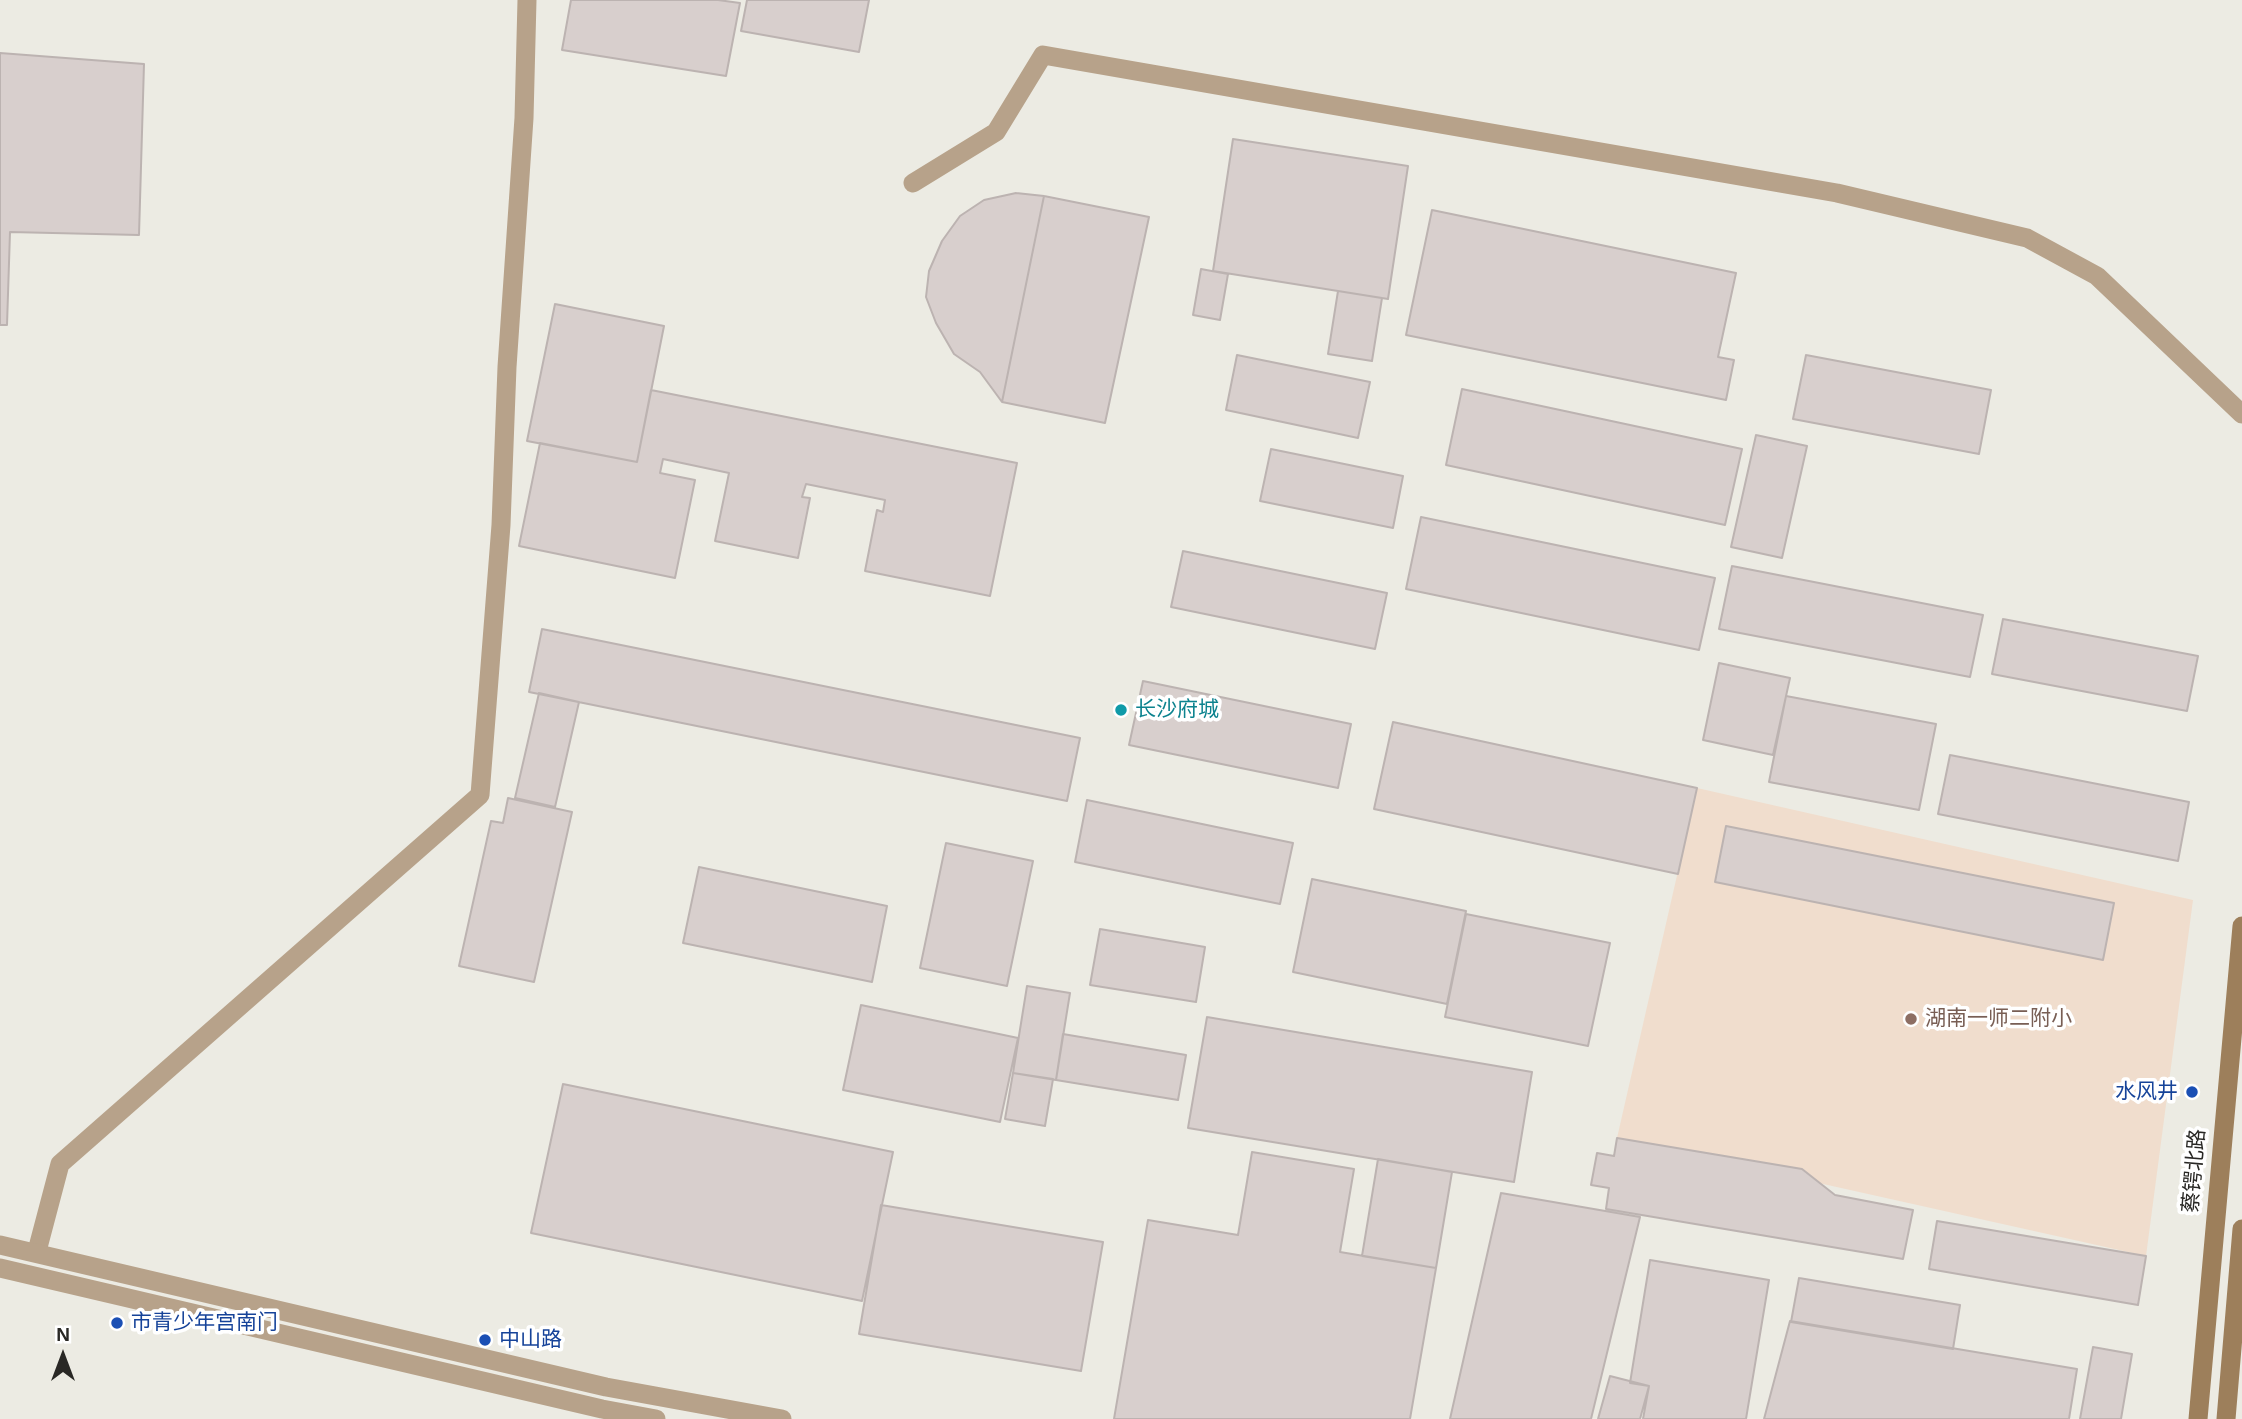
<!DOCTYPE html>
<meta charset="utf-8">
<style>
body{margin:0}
#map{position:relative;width:2242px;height:1419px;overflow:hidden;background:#ecebe3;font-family:Helvetica,sans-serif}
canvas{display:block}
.north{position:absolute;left:28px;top:1321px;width:70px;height:70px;-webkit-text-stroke:5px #fff;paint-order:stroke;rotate:0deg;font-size:19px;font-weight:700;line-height:28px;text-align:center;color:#292825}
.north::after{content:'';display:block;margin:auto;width:24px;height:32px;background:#292825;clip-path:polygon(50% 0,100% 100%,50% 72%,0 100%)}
</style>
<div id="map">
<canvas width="2242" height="1419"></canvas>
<div class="north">N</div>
</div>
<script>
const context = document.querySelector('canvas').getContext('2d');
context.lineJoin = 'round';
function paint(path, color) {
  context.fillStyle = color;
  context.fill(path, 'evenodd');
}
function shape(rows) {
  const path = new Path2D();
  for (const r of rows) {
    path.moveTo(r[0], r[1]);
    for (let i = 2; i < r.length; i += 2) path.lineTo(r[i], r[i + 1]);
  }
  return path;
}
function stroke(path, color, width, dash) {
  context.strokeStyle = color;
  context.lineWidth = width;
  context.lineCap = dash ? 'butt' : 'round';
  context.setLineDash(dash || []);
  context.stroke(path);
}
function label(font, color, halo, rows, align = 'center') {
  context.font = font + ' Helvetica,"Noto Sans SC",sans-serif';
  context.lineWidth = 7;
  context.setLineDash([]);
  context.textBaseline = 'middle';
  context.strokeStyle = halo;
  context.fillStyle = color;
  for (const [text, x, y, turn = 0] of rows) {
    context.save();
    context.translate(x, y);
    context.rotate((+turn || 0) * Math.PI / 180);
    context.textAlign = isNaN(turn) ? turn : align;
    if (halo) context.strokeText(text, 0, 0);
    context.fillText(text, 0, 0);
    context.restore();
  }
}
paint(shape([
 [1697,788,2193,900,2146,1256,1617,1138]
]), '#f0ddcd');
const building = shape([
 [571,0,718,0,740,3,726,76,562,50,571,0],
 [747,0,869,0,859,52,741,31,747,0],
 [0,53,144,64,139,235,10,232,7,325,0,325,0,53],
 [1233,139,1408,166,1388,299,1213,271,1233,139],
 [1016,193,1044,196,1002,402,980,372,954,354,936,323,926,297,929,271,942,241,960,216,984,200,1016,193],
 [1044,196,1149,217,1105,423,1002,402,1044,196],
 [1432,210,1736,273,1718,357,1734,360,1726,400,1406,335,1432,210],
 [1201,269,1228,274,1220,320,1193,315,1201,269],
 [1338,291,1382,298,1372,361,1328,354,1338,291],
 [555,304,664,326,637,462,527,441,555,304],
 [1237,355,1370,382,1358,438,1226,410,1237,355],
 [1806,355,1991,390,1979,454,1793,419,1806,355],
 [1462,389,1742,449,1725,525,1446,465,1462,389],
 [651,390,1017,463,990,596,865,571,877,510,883,512,885,500,806,484,802,497,810,498,798,558,715,541,729,473,663,459,660,473,695,480,675,578,519,546,540,443,637,462,651,390],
 [1756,435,1807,446,1782,558,1731,547,1756,435],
 [1271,449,1403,476,1393,528,1260,501,1271,449],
 [1421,517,1715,578,1699,650,1406,589,1421,517],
 [1183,551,1387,593,1375,649,1171,607,1183,551],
 [1732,566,1983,615,1970,677,1719,629,1732,566],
 [2003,619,2198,656,2187,711,1992,674,2003,619],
 [542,629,1080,738,1067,801,529,692,542,629],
 [1719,663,1790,678,1773,755,1703,740,1719,663],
 [1143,681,1351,724,1338,788,1129,745,1143,681],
 [539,693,579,702,555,807,515,798,539,693],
 [1786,696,1936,724,1919,810,1769,782,1786,696],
 [1393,722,1697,788,1678,874,1374,809,1393,722],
 [1950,755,2189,802,2178,861,1938,814,1950,755],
 [508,798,572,812,534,982,459,966,491,821,503,823,508,798],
 [1087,800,1293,843,1280,904,1075,862,1087,800],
 [1726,826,2114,903,2103,960,1715,882,1726,826],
 [946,843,1033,861,1007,986,920,968,946,843],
 [699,867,887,906,872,982,683,943,699,867],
 [1312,879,1466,911,1447,1004,1293,972,1312,879],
 [1466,914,1610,943,1588,1046,1445,1017,1466,914],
 [1100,929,1205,947,1196,1002,1090,985,1100,929],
 [1027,986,1070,993,1056,1080,1013,1073,1027,986],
 [861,1005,1018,1038,1000,1122,843,1090,861,1005],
 [1207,1017,1532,1072,1514,1182,1188,1128,1207,1017],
 [1063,1034,1186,1055,1178,1100,1056,1080,1063,1034],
 [1013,1073,1053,1079,1045,1126,1005,1119,1013,1073],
 [563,1084,893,1152,862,1301,531,1233,563,1084],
 [1617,1138,1802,1169,1835,1195,1913,1210,1903,1259,1606,1209,1609,1188,1591,1185,1597,1153,1614,1156,1617,1138],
 [1252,1152,1354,1169,1340,1252,1436,1268,1410,1419,1114,1419,1148,1220,1238,1235,1252,1152],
 [1378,1159,1452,1172,1436,1268,1362,1256,1378,1159],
 [1501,1193,1640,1217,1591,1419,1450,1419,1501,1193],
 [881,1205,1103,1242,1081,1371,859,1334,881,1205],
 [1937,1221,2146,1256,2138,1305,1929,1269,1937,1221],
 [1650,1260,1769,1280,1746,1419,1643,1419,1649,1386,1630,1383,1650,1260],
 [1799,1278,1960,1305,1953,1349,1791,1322,1799,1278],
 [1790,1321,2077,1369,2069,1419,1764,1419,1790,1321],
 [2093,1347,2132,1354,2121,1419,2080,1419,2093,1347],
 [1610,1376,1649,1386,1640,1419,1598,1419,1610,1376]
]);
paint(building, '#d8cfcd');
stroke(building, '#bcb3b1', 2);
stroke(shape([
 [913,183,996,132,1043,55,1837,193,2027,238,2097,276,2242,414],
 [37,1251,60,1164,480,795,501,525,507,367,524,118,527,0]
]), '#b7a28a', 19);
stroke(shape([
 [0,1245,606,1387,782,1419],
 [0,1268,602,1409,656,1419]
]), '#b7a28a', 19);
stroke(shape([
 [2198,1419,2242,926],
 [2226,1419,2242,1229]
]), '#9d7f5b', 19);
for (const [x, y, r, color] of [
 [1121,710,7,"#0f9aa8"],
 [1911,1019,7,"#8d6e63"],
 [2192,1092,7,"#1a4fb4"],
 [117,1323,7,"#1a4fb4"],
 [485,1340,7,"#1a4fb4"]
]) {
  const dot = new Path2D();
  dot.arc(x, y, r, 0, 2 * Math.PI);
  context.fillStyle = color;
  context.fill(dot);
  stroke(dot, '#fff', 2.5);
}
label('21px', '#0d838f', '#fff', [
 ["长沙府城",1135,710]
], 'left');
label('21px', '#785e54', '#fff', [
 ["湖南一师二附小",1925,1019]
], 'left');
label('21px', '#164399', '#fff', [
 ["水风井",2178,1092,"right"],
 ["市青少年宫南门",131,1323],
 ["中山路",499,1340]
], 'left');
label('21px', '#292825', '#fff', [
 ["蔡锷北路",2195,1171,-85]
]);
</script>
